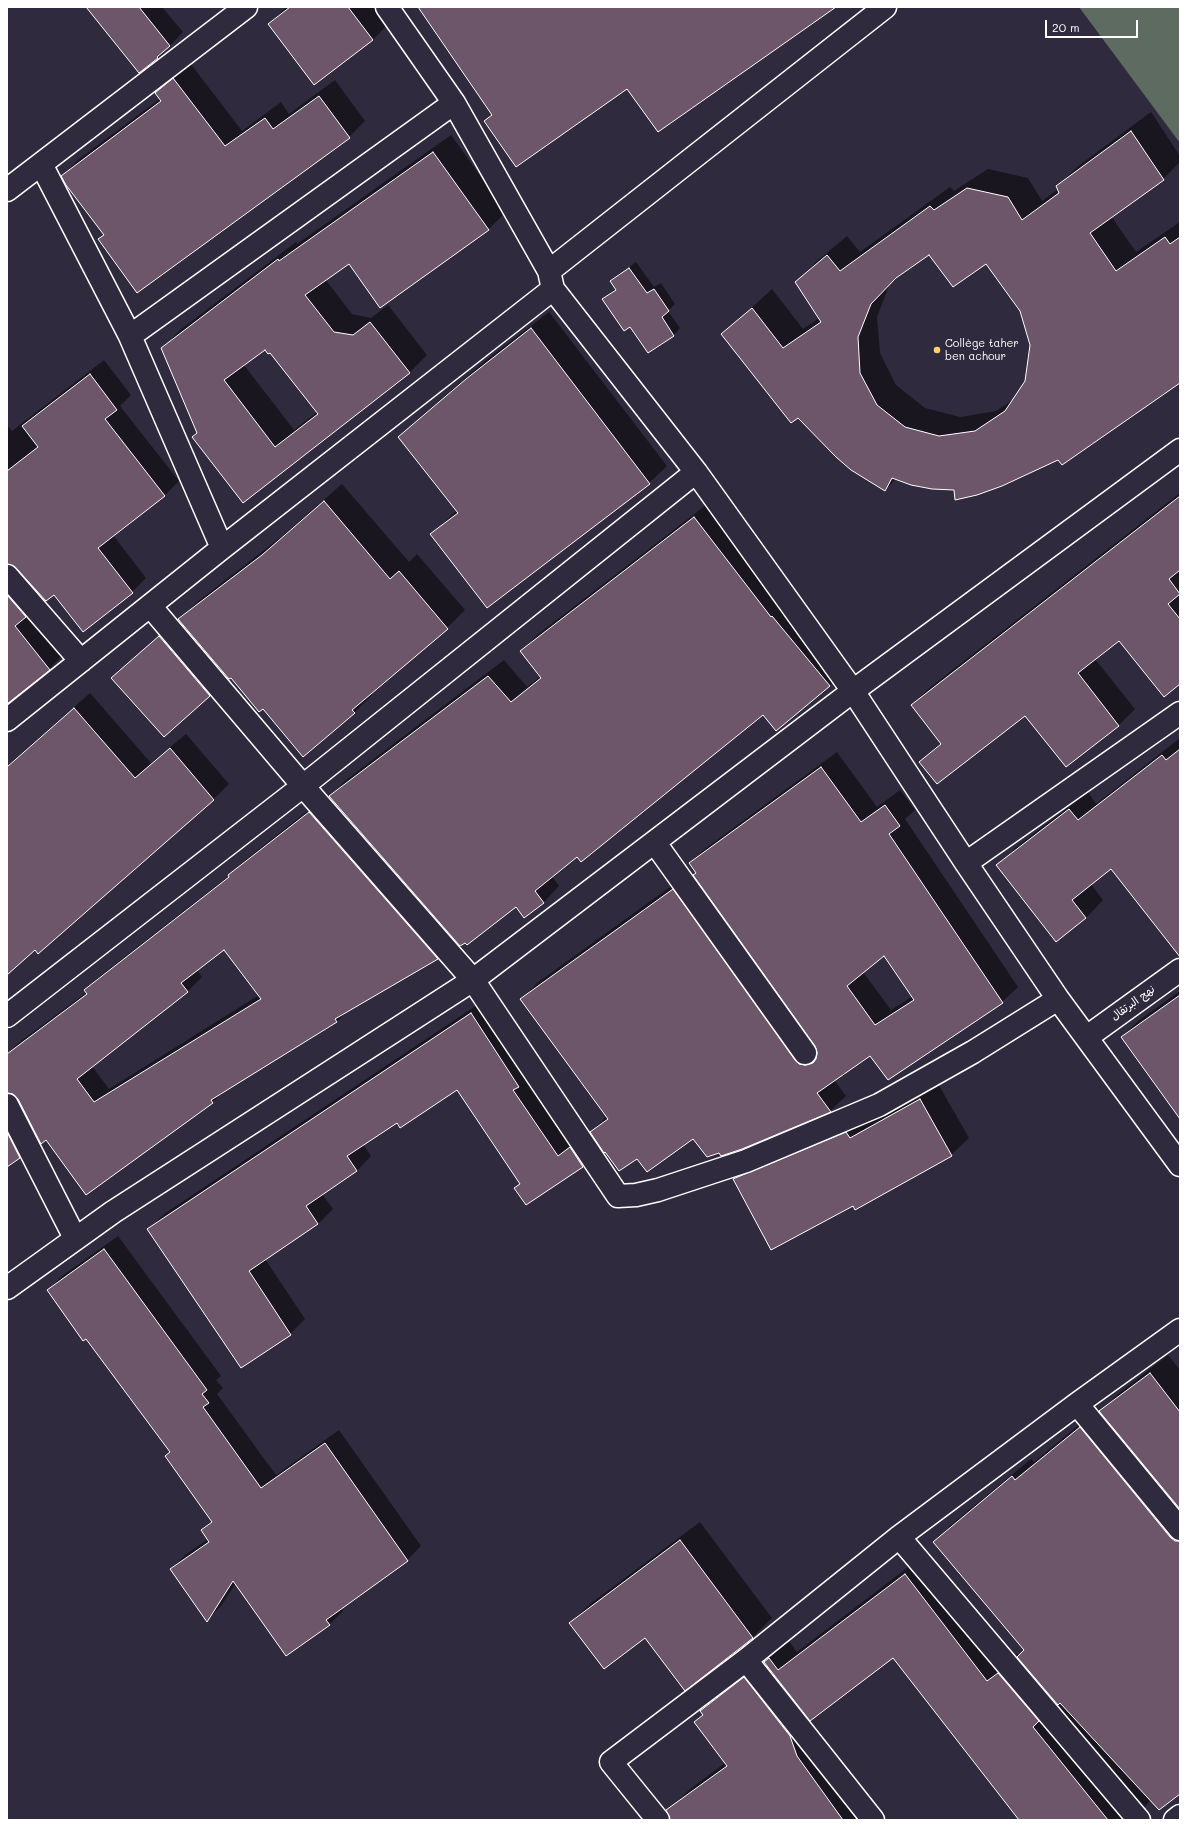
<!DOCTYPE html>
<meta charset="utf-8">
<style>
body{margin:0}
#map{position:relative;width:1187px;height:1827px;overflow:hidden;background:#2f2a3d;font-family:Mali,sans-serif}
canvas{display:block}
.frame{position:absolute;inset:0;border:8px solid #fff;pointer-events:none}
.scale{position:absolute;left:1045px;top:20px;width:93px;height:18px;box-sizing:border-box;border:2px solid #fff;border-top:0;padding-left:5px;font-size:12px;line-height:14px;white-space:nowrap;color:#fff;-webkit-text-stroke:3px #2f2a3d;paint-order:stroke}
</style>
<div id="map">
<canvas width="1187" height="1827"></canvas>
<div class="frame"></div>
<div class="scale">20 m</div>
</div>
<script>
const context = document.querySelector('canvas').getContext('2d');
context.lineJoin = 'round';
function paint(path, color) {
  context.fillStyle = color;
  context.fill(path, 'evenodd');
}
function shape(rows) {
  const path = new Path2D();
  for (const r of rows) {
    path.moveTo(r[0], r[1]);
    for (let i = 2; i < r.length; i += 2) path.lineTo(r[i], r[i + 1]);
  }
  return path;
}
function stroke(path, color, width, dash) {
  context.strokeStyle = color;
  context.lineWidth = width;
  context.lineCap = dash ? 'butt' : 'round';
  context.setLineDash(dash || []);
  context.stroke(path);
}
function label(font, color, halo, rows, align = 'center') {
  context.font = font + ' Mali,"Playpen Sans Arabic",sans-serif';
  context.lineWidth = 3.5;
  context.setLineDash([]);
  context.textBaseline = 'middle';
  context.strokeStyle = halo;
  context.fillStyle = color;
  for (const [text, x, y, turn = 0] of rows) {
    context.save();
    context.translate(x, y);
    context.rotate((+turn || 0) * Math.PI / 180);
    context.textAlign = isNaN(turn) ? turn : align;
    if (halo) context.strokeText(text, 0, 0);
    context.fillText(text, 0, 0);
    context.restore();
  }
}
paint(shape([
 [1079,7,1180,7,1180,143]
]), '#5d6b61');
paint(shape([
 [102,7,162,7,183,32,158,58,139,72],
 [286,7,382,7,392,20,373,40,269,24],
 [190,63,242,131,281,102,289,114,335,80,365,121,349,137,99,240,104,234,62,176,79,159,161,98,156,93,172,76],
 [1151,112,1180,156,1180,162,1163,179,1111,216,1136,252,1180,222,1180,382,1058,458,955,489,897,478,885,490,723,334,772,289,803,329,819,318,796,282,816,262,847,236,860,252,950,187,954,191,988,169,1028,178,1042,201,1058,189,1057,187,1077,167],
 [930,253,986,263,1021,310,1031,345,1026,381,1014,399,996,411,960,417,925,408,896,385,880,353,877,317,890,283],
 [451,135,506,212,488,230,349,262,325,279,352,314,371,318,388,305,427,355,409,373,243,502,198,432,163,348,180,330,296,242,297,244],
 [265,348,270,351,317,412,294,430,244,365],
 [636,262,654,287,661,283,675,304,668,311,680,328,674,335,649,352,630,325,603,299,616,288,611,281],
 [549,312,667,466,649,483,487,607,431,535,457,510,400,437,417,420,485,361],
 [104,360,131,395,120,406,179,481,165,495,113,535,146,578,132,592,54,594,17,567,8,563,63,655,49,669,7,704,7,425,12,431],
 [342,484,409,562,417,554,465,610,447,628,370,693,372,695,354,713,263,708,231,676,179,620,197,602,281,537],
 [1180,493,1180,683,1120,640,1095,659,1135,709,1119,725,1066,766,1025,714,921,762,941,742,912,705,928,689],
 [710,502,845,670,829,686,763,714,552,876,559,886,544,902,525,916,517,906,330,796,346,780,504,660,527,687,541,676,521,651,537,635],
 [173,623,223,682,164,735,113,678],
 [90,693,151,763,186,734,229,784,214,799,38,952,35,949,7,973,7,766],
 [1180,738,1180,940,1111,868,1091,884,1103,900,1086,918,998,866,1015,848,1088,792,1096,804],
 [837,752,877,807,900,790,915,810,905,819,1018,987,1002,1002,871,1054,834,1080,846,1096,830,1111,741,1148,719,1151,693,1138,637,1157,591,1132,607,1116,522,999,537,983,688,874,810,1045,818,1051,816,1045,694,875,697,872,690,863,706,848],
 [885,955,913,996,891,1010,863,972],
 [324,798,452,944,437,958,349,1009,337,1022,224,1091,212,1103,86,1194,7,1070,7,1054,17,1044,87,992,85,990,100,976,230,875,244,861],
 [224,949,259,995,109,1089,92,1066,188,991,202,977,197,970],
 [1180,991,1180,1119,1122,1037,1138,1021],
 [486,999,597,1151,583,1166,526,1204,515,1188,521,1183,458,1089,397,1121,363,1144,371,1156,357,1171,322,1194,333,1209,318,1224,265,1259,305,1319,290,1334,241,1367,149,1229,164,1214],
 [937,1082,969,1138,951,1155,854,1205,734,1179,751,1161],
 [7,1119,26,1148,7,1165],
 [118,1236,221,1376,216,1380,223,1388,217,1394,276,1475,339,1430,421,1546,407,1560,341,1607,343,1611,329,1625,236,1583,221,1606,207,1620,171,1569,185,1555,208,1539,202,1530,212,1520,171,1451,86,1337,48,1290,62,1276],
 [1168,1355,1180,1370,1180,1793,1151,1800,1132,1820,1021,1820,893,1656,810,1720,815,1737,864,1820,680,1820,671,1807,690,1789,725,1763,696,1722,704,1714,701,1711,720,1692,763,1659,765,1662,788,1640,797,1652,924,1555,1007,1663,1017,1654,1019,1656,1025,1649,934,1543,952,1524,1031,1459,1034,1462,1098,1409,1100,1412,1119,1393],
 [700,1522,772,1618,753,1637,685,1689,645,1637,570,1623,590,1604]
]), '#0007');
const building = shape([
 [86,7,139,7,170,46,157,57,158,58,139,73,86,7],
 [290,7,348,7,373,40,314,85,268,24,290,7],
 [418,7,836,7,658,132,627,89,516,167,484,121,492,115,418,7],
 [173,78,225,146,265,118,273,129,319,96,350,138,137,293,98,239,104,235,66,185,61,176,161,101,155,93,173,78],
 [1131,131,1164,180,1090,233,1116,271,1165,237,1170,244,1180,237,1180,383,1062,465,1058,460,1002,486,977,495,955,500,954,490,932,489,911,485,892,478,885,491,851,470,836,457,798,418,791,423,721,334,752,308,783,348,821,322,795,282,827,255,840,271,930,206,934,210,967,188,1008,197,1022,220,1059,193,1056,186,1131,131],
 [929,255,953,287,986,264,1020,311,1030,345,1025,381,1005,411,975,431,939,436,905,427,877,405,860,373,858,337,871,304,896,278,929,255],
 [433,152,489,230,380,308,349,264,305,295,334,332,353,335,370,322,410,373,243,503,192,437,197,433,161,348,278,259,279,261,433,152],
 [265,350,268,354,270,353,318,414,275,447,224,380,265,350],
 [629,268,647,293,654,289,669,311,662,317,674,336,648,353,630,327,624,331,602,299,616,290,610,281,629,268],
 [531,328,650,484,487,608,430,534,458,513,398,437,466,379,531,328],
 [90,374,117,410,105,419,165,496,98,548,133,593,83,632,54,595,46,601,16,568,7,564,7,471,38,447,22,426,90,374],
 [1180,496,1180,570,1169,579,1180,594,1168,604,1180,619,1180,684,1164,697,1119,641,1078,673,1119,726,1066,767,1025,716,937,784,919,762,941,744,911,705,1180,496],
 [324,501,390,579,399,571,448,629,352,710,355,713,303,757,263,709,259,712,231,678,229,679,178,619,262,555,324,501],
 [694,517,771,617,772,616,830,686,776,731,763,715,581,862,577,857,535,891,544,903,524,918,516,907,467,945,465,943,460,946,329,796,488,676,511,702,541,678,520,651,694,517],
 [7,595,26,617,15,626,50,670,7,704,7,595],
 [159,636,210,696,164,737,111,678,159,636],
 [74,708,135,778,170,748,214,800,38,954,35,950,7,975,7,767,74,708],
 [1180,749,1180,957,1111,869,1072,900,1086,918,1056,942,996,865,1069,809,1078,820,1162,755,1166,760,1180,749],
 [821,767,861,822,885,805,900,826,889,834,1003,1003,888,1080,870,1056,817,1093,831,1112,742,1149,721,1156,719,1153,707,1157,693,1139,647,1172,637,1159,619,1171,605,1152,604,1153,590,1132,608,1119,520,999,673,889,795,1060,799,1064,806,1065,813,1063,816,1059,817,1052,815,1046,693,875,696,873,689,863,821,767],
 [884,956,914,1000,875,1025,847,986,884,956],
 [309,812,438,959,335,1019,337,1022,211,1100,213,1103,86,1195,46,1140,41,1144,18,1099,13,1094,7,1093,7,1054,87,994,84,990,229,877,228,875,309,812],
 [224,950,261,999,94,1102,77,1079,188,992,181,983,224,950],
 [1180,995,1180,1119,1121,1037,1180,995],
 [471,1013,519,1087,513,1090,558,1156,570,1147,583,1167,526,1205,514,1188,520,1184,457,1090,400,1128,397,1123,347,1156,357,1171,306,1206,318,1224,249,1271,291,1335,241,1368,147,1229,471,1013],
 [920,1099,952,1156,855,1210,853,1206,771,1250,733,1179,846,1132,850,1138,920,1099],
 [7,1132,20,1158,7,1167,7,1132],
 [104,1249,207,1390,202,1394,209,1403,203,1407,261,1488,325,1443,408,1561,326,1620,330,1625,286,1656,233,1581,207,1622,170,1569,209,1542,201,1530,212,1522,165,1456,170,1452,86,1339,83,1341,47,1290,104,1249],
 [1150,1373,1180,1412,1180,1509,1099,1411,1150,1373],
 [1080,1427,1170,1537,1175,1541,1180,1541,1180,1794,1159,1810,1060,1703,1058,1705,1017,1657,1024,1650,933,1542,1012,1476,1015,1480,1080,1427],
 [680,1540,753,1638,685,1691,645,1638,604,1669,569,1623,680,1540],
 [905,1574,987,1681,998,1673,1039,1721,1033,1727,1108,1820,1019,1820,893,1658,810,1721,764,1662,769,1658,778,1670,905,1574],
 [744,1677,790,1736,797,1756,843,1820,670,1820,666,1810,727,1766,694,1722,703,1715,700,1711,744,1677]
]);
paint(building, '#6d566a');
stroke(building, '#fff', 1);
const minor = shape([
 [387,7,454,103,549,271,553,289,696,472,853,691,966,863,1058,999,1180,1165],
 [7,190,41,164],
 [549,271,885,7],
 [130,336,454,103],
 [222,548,130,336,41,164,246,7],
 [7,576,81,661],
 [151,607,303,786,473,980,618,1196,636,1195,658,1190,746,1161,879,1105,973,1052,1058,999],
 [7,720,222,548,553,289],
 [655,843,805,1053],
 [966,863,1180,713],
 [7,1016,303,786,696,472],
 [1087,1037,1180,970],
 [7,1105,75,1238],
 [7,1288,113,1212,473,980,853,691,1180,450],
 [1077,1404,1180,1529],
 [899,1537,1139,1820],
 [746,1660,873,1820],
 [658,1820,611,1762,746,1660,899,1537,1077,1404,1180,1330],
 [1175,1820,1180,1816]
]);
stroke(minor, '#fff', 25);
stroke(minor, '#2f2a3d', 22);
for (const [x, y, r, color] of [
 [937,350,4,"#ffd166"]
]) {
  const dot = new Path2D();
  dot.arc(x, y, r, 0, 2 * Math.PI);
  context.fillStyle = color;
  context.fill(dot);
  stroke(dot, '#2f2a3d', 1.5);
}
label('11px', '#fff', '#2f2a3d', [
 ["Collège taher",945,344],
 ["ben achour",945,357]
], 'left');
label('11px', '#fff', '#2f2a3d', [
 ["نهج البرتقال",1133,1003,-36]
]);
</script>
